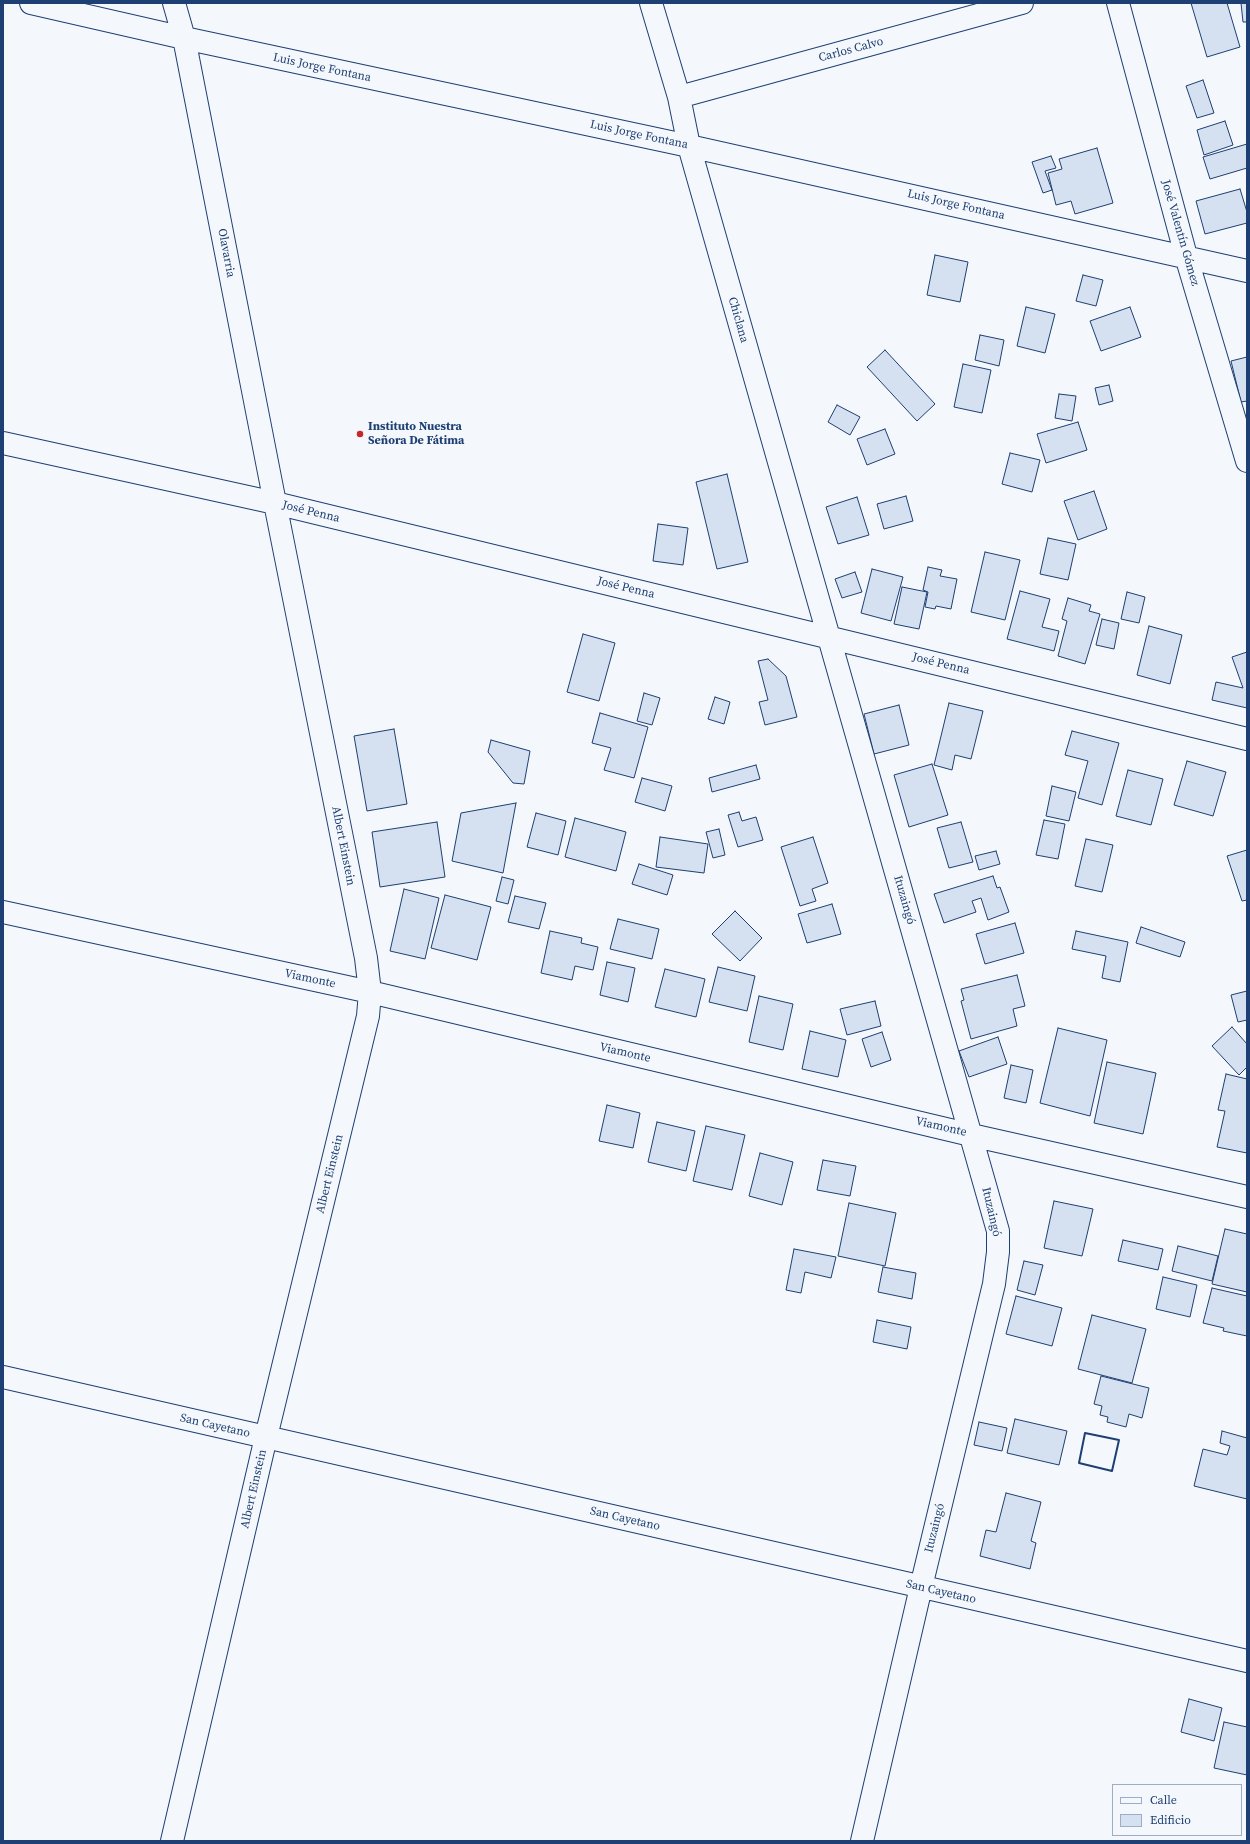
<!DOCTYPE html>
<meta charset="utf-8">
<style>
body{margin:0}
#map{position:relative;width:1250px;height:1844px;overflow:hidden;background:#f4f7fb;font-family:"Source Serif 4",serif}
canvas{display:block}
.frame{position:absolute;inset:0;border:4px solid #1d3f73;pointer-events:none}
.legend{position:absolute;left:1112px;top:1784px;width:130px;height:52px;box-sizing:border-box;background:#f4f7fb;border:1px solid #9eadc5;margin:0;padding:5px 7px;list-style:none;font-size:12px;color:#1d3f73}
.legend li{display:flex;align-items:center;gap:8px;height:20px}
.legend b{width:20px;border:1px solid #9eadc5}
</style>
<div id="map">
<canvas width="1250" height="1844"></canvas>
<div class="frame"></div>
<ul class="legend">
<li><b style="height:5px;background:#f4f7fb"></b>Calle</li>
<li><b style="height:11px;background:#d5e0f0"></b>Edificio</li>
</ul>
</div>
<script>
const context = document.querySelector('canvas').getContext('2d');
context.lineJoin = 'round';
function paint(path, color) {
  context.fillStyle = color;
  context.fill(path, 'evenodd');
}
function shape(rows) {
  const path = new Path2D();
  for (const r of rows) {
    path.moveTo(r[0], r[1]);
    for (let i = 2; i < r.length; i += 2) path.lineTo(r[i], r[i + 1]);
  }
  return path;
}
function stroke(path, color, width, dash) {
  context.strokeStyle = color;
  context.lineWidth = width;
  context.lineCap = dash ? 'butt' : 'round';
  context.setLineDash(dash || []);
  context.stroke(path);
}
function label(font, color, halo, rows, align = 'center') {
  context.font = font + ' "Source Serif 4",serif';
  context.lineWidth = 3;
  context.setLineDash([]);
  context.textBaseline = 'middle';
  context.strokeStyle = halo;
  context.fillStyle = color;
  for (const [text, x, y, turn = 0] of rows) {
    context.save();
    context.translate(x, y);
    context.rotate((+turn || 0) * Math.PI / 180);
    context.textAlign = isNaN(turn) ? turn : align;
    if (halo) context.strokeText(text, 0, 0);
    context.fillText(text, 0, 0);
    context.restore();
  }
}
const building = shape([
 [1191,3,1227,3,1240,47,1207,57,1191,3],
 [1241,3,1247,3,1247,22,1243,22,1241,3],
 [1203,80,1214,113,1197,118,1186,86,1203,80],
 [1225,121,1233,145,1204,155,1197,130,1225,121],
 [1247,144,1247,168,1210,179,1203,157,1247,144],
 [1097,148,1113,203,1075,214,1071,201,1056,205,1048,173,1062,169,1059,159,1097,148],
 [1051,156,1056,168,1045,171,1052,190,1043,193,1032,162,1051,156],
 [1240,189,1247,212,1247,223,1205,234,1196,201,1240,189],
 [935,255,968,262,960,302,927,295,935,255],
 [1083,275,1103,280,1096,306,1076,301,1083,275],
 [1026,307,1055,314,1045,353,1017,346,1026,307],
 [1130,307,1141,337,1101,351,1090,321,1130,307],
 [980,335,1004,340,999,366,975,360,980,335],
 [885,350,935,404,917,421,867,367,885,350],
 [1247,357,1247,401,1241,402,1231,361,1247,357],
 [963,364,991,370,982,413,954,407,963,364],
 [1109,385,1113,401,1099,405,1095,388,1109,385],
 [1059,394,1076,396,1072,421,1055,418,1059,394],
 [837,405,860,417,850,435,828,422,837,405],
 [1078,422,1087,450,1046,463,1037,434,1078,422],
 [885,429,895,454,867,465,857,439,885,429],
 [1010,453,1040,460,1032,492,1002,484,1010,453],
 [727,474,748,562,717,569,696,482,727,474],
 [1094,491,1107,529,1078,540,1064,501,1094,491],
 [906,496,913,521,884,529,877,504,906,496],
 [857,497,869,535,838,544,826,507,857,497],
 [658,524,688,528,683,565,653,561,658,524],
 [1048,538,1076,544,1068,580,1040,574,1048,538],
 [985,552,1020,560,1005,620,971,612,985,552],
 [928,567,942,570,940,576,957,579,951,609,936,606,935,609,925,607,928,592,923,590,928,567],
 [872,569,903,577,891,621,861,613,872,569],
 [855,572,862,592,842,598,835,579,855,572],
 [902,587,927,592,919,629,894,624,902,587],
 [1020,591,1050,599,1042,627,1059,631,1054,651,1007,639,1020,591],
 [1127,592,1145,597,1139,623,1121,619,1127,592],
 [1068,598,1091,605,1089,611,1100,614,1085,664,1058,656,1067,621,1062,619,1068,598],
 [1102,619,1119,623,1114,649,1096,645,1102,619],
 [1149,626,1182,635,1170,684,1137,675,1149,626],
 [583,634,615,643,599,701,567,692,583,634],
 [1247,652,1247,708,1212,700,1216,682,1243,688,1232,657,1247,652],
 [768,659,786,676,797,717,765,725,759,702,768,700,758,661,768,659],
 [644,693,660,698,652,725,637,721,644,693],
 [715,697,730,702,724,724,708,719,715,697],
 [949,703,983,711,971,759,955,755,952,770,934,765,949,703],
 [899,705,909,745,874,754,864,714,899,705],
 [600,713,648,727,634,778,604,770,611,748,592,743,600,713],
 [394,729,407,804,367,811,354,736,394,729],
 [1072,731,1119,743,1102,805,1078,798,1088,761,1065,755,1072,731],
 [491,740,530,751,524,784,513,783,488,752,491,740],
 [1187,761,1226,772,1213,816,1174,805,1187,761],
 [932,764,948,815,909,827,894,775,932,764],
 [756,765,760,779,712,792,709,778,756,765],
 [1128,770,1163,779,1151,825,1116,816,1128,770],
 [642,778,672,786,665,811,635,802,642,778],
 [1052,786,1076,792,1069,821,1046,816,1052,786],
 [516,803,503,873,452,861,461,813,516,803],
 [739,812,742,821,756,817,763,840,738,847,728,815,739,812],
 [536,813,566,821,558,855,527,847,536,813],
 [575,818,626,832,616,871,565,857,575,818],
 [1044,820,1065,824,1058,859,1036,855,1044,820],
 [437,822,445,877,380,887,372,832,437,822],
 [961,822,973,862,949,868,937,828,961,822],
 [719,829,725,855,713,858,706,832,719,829],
 [660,837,708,844,704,873,656,867,660,837],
 [813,837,828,883,812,889,816,901,800,906,781,847,813,837],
 [1086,839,1113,845,1102,892,1075,886,1086,839],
 [1247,850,1247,900,1242,901,1227,856,1247,850],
 [996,851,1000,864,979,870,975,856,996,851],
 [639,864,673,875,667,895,632,884,639,864],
 [993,876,997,888,1000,887,1009,912,988,920,981,898,972,901,976,912,944,923,934,894,993,876],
 [502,877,514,880,508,904,496,901,502,877],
 [404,889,439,898,425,959,390,951,404,889],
 [445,895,491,907,477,960,431,948,445,895],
 [515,896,546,903,539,929,508,922,515,896],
 [832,904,841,934,807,943,798,914,832,904],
 [735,911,762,938,740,961,712,934,735,911],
 [618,919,659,929,652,959,610,949,618,919],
 [1015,923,1024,953,985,964,976,934,1015,923],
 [1141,927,1185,942,1180,957,1136,943,1141,927],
 [550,931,582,938,581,943,598,947,593,970,575,966,572,980,541,973,550,931],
 [1076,931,1128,942,1120,982,1102,978,1106,956,1072,949,1076,931],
 [607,962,635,968,628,1002,600,995,607,962],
 [718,967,755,976,747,1011,709,1002,718,967],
 [665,969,705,979,696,1017,655,1007,665,969],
 [1017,975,1025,1006,1013,1009,1017,1026,971,1039,961,1001,964,1000,961,989,1017,975],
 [1247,991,1247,1020,1238,1022,1231,995,1247,991],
 [759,996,793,1004,783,1050,749,1042,759,996],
 [875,1001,881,1026,847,1035,840,1009,875,1001],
 [1232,1027,1247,1044,1247,1067,1239,1075,1212,1046,1232,1027],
 [1058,1028,1107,1040,1090,1116,1040,1103,1058,1028],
 [810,1031,846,1040,838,1077,802,1069,810,1031],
 [882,1032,891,1060,871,1067,862,1039,882,1032],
 [998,1037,1007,1064,969,1077,959,1051,998,1037],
 [1107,1062,1156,1073,1143,1134,1094,1123,1107,1062],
 [1011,1065,1033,1070,1026,1103,1004,1098,1011,1065],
 [1226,1074,1247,1079,1247,1153,1217,1147,1225,1111,1218,1110,1226,1074],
 [607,1105,640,1113,633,1148,599,1141,607,1105],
 [657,1122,695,1131,686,1171,648,1162,657,1122],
 [706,1126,745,1135,732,1190,693,1181,706,1126],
 [760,1153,793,1162,782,1205,749,1196,760,1153],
 [823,1160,856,1166,850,1196,817,1190,823,1160],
 [1054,1201,1093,1209,1082,1256,1044,1248,1054,1201],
 [849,1203,896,1213,885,1266,838,1256,849,1203],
 [1225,1229,1247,1234,1247,1292,1212,1284,1225,1229],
 [1123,1240,1163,1249,1158,1270,1118,1261,1123,1240],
 [1178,1246,1218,1256,1212,1281,1172,1271,1178,1246],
 [794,1249,836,1257,831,1278,805,1272,801,1293,786,1290,794,1249],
 [1024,1261,1043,1265,1035,1295,1017,1290,1024,1261],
 [883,1267,916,1273,912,1299,878,1292,883,1267],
 [1163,1277,1197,1285,1190,1317,1156,1309,1163,1277],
 [1212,1288,1247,1296,1247,1336,1223,1331,1224,1328,1203,1323,1212,1288],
 [1016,1296,1062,1308,1052,1346,1006,1334,1016,1296],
 [1092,1315,1146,1329,1132,1383,1078,1369,1092,1315],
 [877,1320,911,1327,907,1349,873,1342,877,1320],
 [1101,1376,1149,1388,1142,1418,1129,1414,1126,1427,1107,1422,1108,1417,1100,1415,1102,1406,1094,1404,1101,1376],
 [1015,1419,1067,1431,1059,1465,1007,1453,1015,1419],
 [979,1422,1007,1428,1002,1451,974,1445,979,1422],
 [1222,1431,1247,1438,1247,1499,1194,1486,1203,1449,1227,1455,1230,1446,1220,1443,1222,1431],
 [1006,1493,1041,1502,1031,1541,1036,1543,1030,1569,980,1556,986,1530,996,1532,1006,1493],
 [1189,1699,1222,1708,1214,1741,1181,1732,1189,1699],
 [1224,1722,1247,1727,1247,1775,1214,1768,1224,1722]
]);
paint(building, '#d5e0f0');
stroke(building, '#1d3f73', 1);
const street = shape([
 [31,3,184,38,689,146,1247,271],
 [651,3,679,97,689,146,998,1231,998,1252,994,1284,921,1587,862,1841],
 [1118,3,1186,256,1247,461],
 [679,97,1022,3],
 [3,443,275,503,1247,739],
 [3,912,370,992,971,1135,1247,1197],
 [3,1377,1247,1661],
 [172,1841,266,1437,368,1016,370,992,366,958,275,503,184,38,174,3]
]);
stroke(street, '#1d3f73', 24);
stroke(street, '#f4f7fb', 22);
stroke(shape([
 [1085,1433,1119,1440,1112,1471,1079,1463,1085,1433]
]), '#1d3f73', 2);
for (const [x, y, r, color] of [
 [360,434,4,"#c62828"]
]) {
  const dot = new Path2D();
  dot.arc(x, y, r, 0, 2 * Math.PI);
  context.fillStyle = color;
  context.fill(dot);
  stroke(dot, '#f4f7fb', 1.5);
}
label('12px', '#1d3f73', '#f4f7fb', [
 ["Carlos Calvo",851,50,-15],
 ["Luis Jorge Fontana",322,68,12],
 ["Luis Jorge Fontana",639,135,12],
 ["Luis Jorge Fontana",956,205,13],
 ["José Valentín Gómez",1180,233,74],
 ["Olavarria",226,253,79],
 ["Chiclana",738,320,74],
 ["José Penna",311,512,14],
 ["José Penna",626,588,14],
 ["José Penna",941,664,14],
 ["Albert Einstein",343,846,79],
 ["Ituzaingó",904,900,74],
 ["Viamonte",310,979,12],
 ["Viamonte",625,1053,13],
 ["Viamonte",941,1127,13],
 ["Albert Einstein",330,1174,-76],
 ["Ituzaingó",991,1212,77],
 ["San Cayetano",215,1426,13],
 ["Albert Einstein",254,1489,-77],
 ["San Cayetano",625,1519,13],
 ["Ituzaingó",935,1528,-76],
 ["San Cayetano",941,1592,13]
]);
label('bold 12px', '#1d3f73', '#f4f7fb', [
 ["Instituto Nuestra",368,427],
 ["Señora De Fátima",368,441]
], 'left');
</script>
